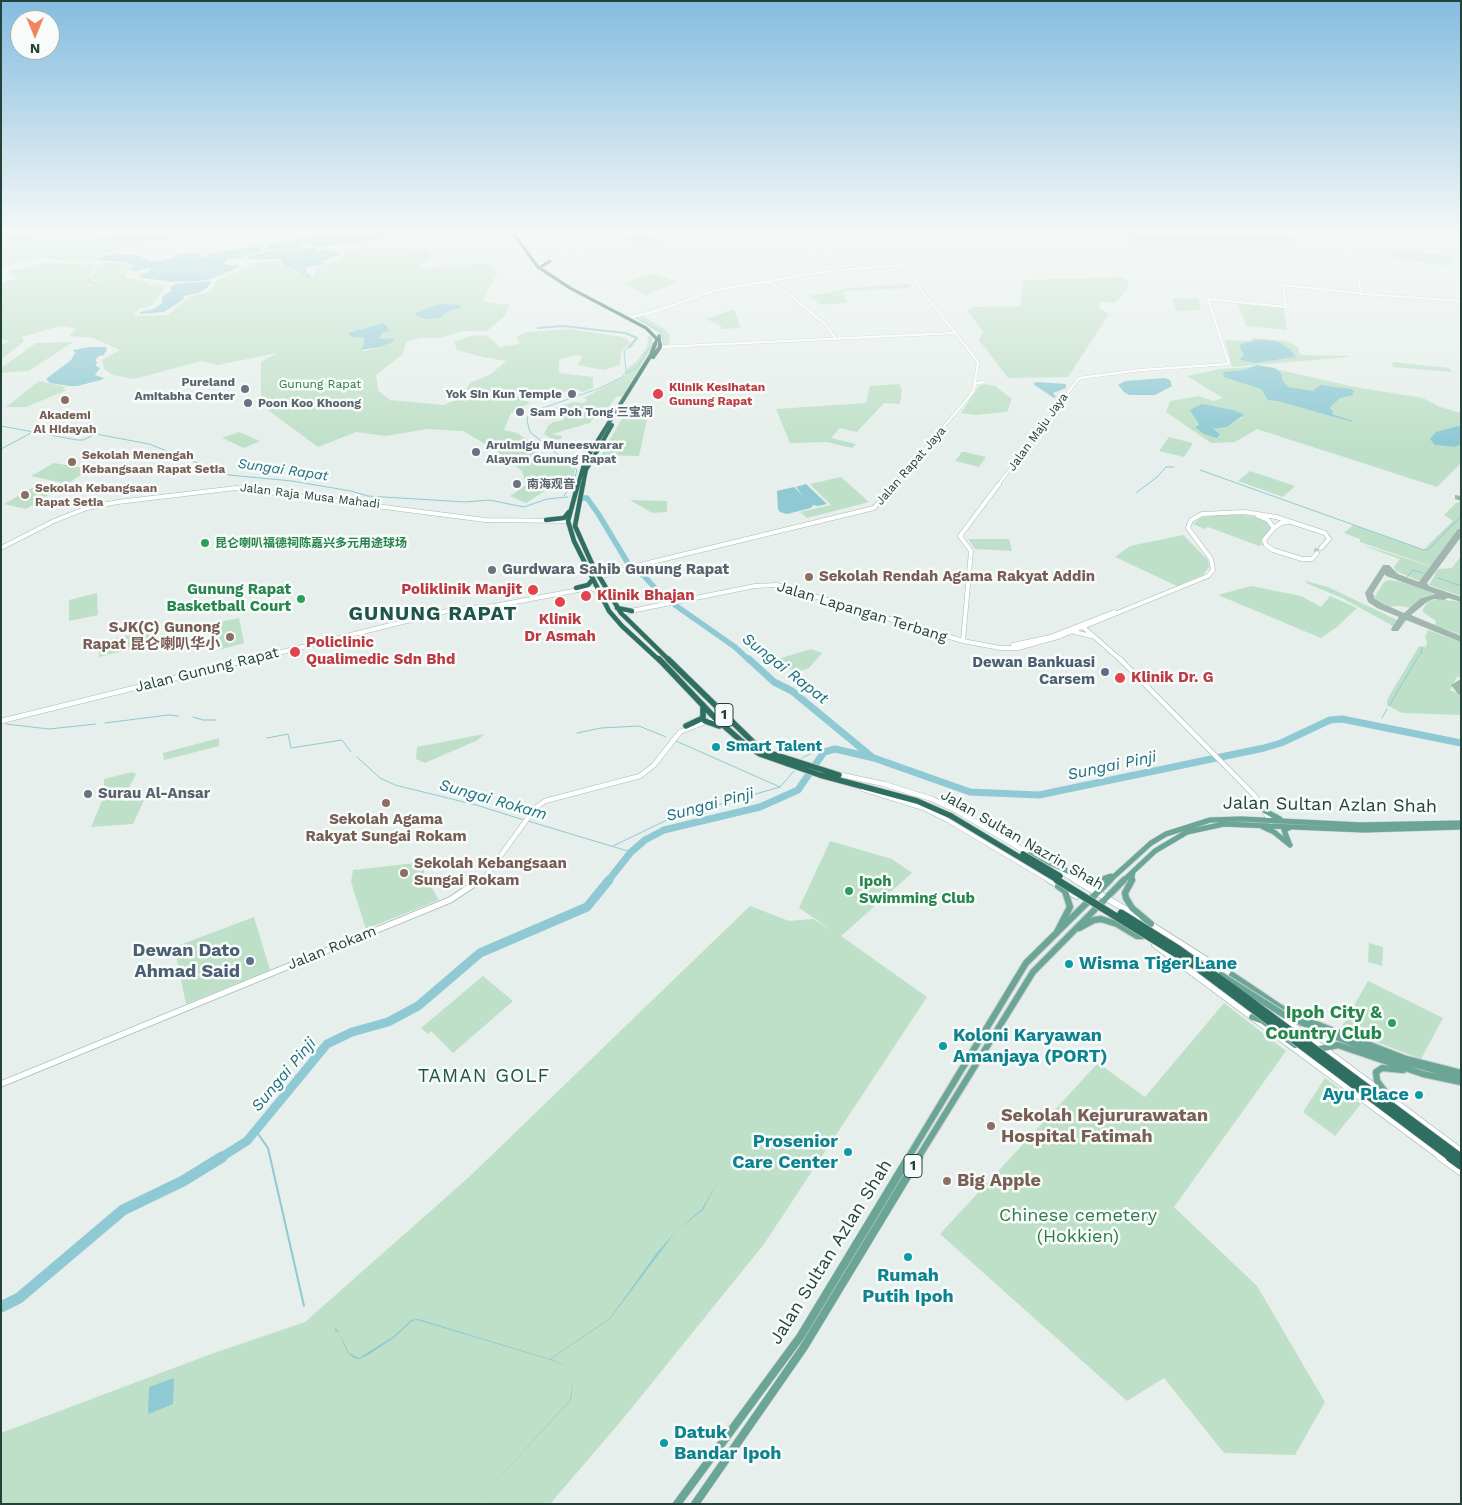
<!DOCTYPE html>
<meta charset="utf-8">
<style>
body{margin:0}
#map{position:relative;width:1462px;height:1505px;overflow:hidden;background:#e6efeb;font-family:"Work Sans",sans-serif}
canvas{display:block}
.frame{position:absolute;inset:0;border:2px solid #24423a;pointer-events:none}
.north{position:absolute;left:10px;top:10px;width:50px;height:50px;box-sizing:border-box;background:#f7fbf9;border:1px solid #a3b1ad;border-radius:50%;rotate:180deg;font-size:14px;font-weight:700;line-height:20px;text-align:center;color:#24423a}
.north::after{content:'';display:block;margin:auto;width:18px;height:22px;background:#f4845f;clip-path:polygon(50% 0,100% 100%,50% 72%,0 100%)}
</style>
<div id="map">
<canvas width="1462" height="1505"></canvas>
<div class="frame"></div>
<div class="north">N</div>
</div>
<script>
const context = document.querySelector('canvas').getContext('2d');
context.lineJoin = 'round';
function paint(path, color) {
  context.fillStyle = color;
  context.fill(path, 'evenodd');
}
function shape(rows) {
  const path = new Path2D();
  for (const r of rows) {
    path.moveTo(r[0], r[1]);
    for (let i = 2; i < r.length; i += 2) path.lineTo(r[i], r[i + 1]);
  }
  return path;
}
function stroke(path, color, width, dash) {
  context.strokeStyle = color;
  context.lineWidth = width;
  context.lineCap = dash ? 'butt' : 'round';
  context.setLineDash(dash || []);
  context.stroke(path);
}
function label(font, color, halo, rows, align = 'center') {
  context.font = font + ' "Work Sans","Noto Sans SC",sans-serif';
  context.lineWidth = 5;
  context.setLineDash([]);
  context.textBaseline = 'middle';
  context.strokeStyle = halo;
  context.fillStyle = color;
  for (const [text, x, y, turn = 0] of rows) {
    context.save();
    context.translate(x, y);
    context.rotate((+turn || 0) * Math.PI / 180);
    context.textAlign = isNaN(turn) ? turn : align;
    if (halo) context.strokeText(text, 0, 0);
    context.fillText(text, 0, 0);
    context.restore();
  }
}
paint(shape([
 [1,233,41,233,36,241,93,238,117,233,176,233,167,241,142,241,85,261,68,261,41,257,1,267],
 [634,233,643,233,670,241,650,248,620,238],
 [1123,233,1290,233,1299,242,1137,247],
 [367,247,397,247,427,251,435,257,419,265,426,268,485,263,499,271,487,291,483,302,509,305,505,316,487,331,464,331,440,338,420,338,406,342,403,354,376,375,378,390,390,400,443,405,461,398,470,383,491,374,506,361,483,357,457,350,454,342,470,336,486,335,500,347,520,344,516,337,527,332,569,329,623,337,630,342,621,352,620,365,604,370,577,365,583,356,574,355,559,360,559,373,593,377,593,388,583,392,576,389,557,394,546,391,532,391,520,392,513,395,530,403,511,413,504,430,517,433,531,442,539,462,568,465,575,470,574,477,566,490,545,491,526,503,510,496,526,485,522,471,487,445,463,431,427,429,386,436,356,432,318,447,261,405,261,362,277,353,218,365,201,361,134,379,113,375,104,369,102,360,120,350,93,338,69,336,76,329,60,326,22,337,24,341,1,360,1,345,9,341,1,339,1,284,17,278,10,271,47,263,100,265,86,277,101,285,97,293,102,287,103,284,91,279,97,269,105,263,127,263,130,266,124,277,148,282,148,286,157,284,167,285,151,306,139,309,133,316,168,315,189,297,209,292,218,280,256,263,279,260,281,266,292,268,308,280,315,277,316,266,337,261,347,252],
 [383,323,387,328,378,336,379,339,395,338,391,343,380,347,364,351,359,349,364,345,364,337,349,333],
 [1389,248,1454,257,1449,266,1395,258],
 [655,273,678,282,646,295,623,283],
 [1124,277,1129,283,1127,290,1115,303,1101,302,1099,308,1109,314,1068,377,1008,378,979,340,983,332,967,310,973,307,1020,306,1023,280],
 [911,284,913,286,909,286,910,288,845,291,842,293,848,303,820,305,810,296,851,288],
 [1172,298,1198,299,1201,310,1177,311],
 [1238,303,1284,308,1287,330,1246,326],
 [734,309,741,328,722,329,720,325,706,319],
 [643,316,666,330,670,336,669,345,663,345,662,338,657,332,636,318],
 [648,336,652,337,653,346,623,396,616,397,609,407,598,409,599,411,590,423,552,434,562,436,561,439,554,440,544,434,548,426,553,422,564,420,561,415,563,411,554,408,574,402,583,403,588,400,584,398,626,375,627,368,636,362,647,347],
 [1252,338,1286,341,1298,347,1300,355,1348,356,1348,357,1232,367,1225,340,1251,341],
 [1277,341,1290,349,1296,357,1254,363,1240,358,1244,355,1246,343],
 [73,342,29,371,1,373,1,368,36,343],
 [1392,362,1449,368,1452,372,1393,367],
 [1262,366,1355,387,1423,398,1440,407,1461,413,1461,426,1458,426,1455,447,1461,444,1461,463,1437,487,1257,429,1235,442,1211,443,1166,412,1170,401,1199,396,1213,401,1223,398,1187,376,1220,369],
 [1225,408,1234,410,1243,417,1227,427,1213,429,1213,431,1195,426],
 [39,381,66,387,62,389,67,390,26,407,6,407],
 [899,384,902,390,900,404,884,403,857,432,840,428,831,438,856,444,852,448,827,442,790,443,776,409,866,403,870,386],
 [984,384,995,386,1012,399,1007,412,975,415,961,413,978,387],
 [628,408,649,410,639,456,601,455],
 [239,432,260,441,244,448,222,438],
 [1169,437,1193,443,1184,457,1159,451],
 [962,452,965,452,986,457,979,467,955,461],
 [54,463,90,469,67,484,31,476],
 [1250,471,1295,486,1283,497,1238,481],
 [841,477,869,502,807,518,800,512,831,505,810,484],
 [34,487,55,491,26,509,4,504],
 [630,500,667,501,667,512,652,513],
 [1461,502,1461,528,1433,567,1360,542,1360,539,1344,533,1353,525,1423,550,1453,521,1444,515,1456,503],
 [1219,514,1244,515,1261,518,1271,525,1272,528,1263,538,1261,542,1263,545,1259,546,1208,527,1204,529,1193,524,1200,518],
 [1183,535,1208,560,1209,567,1203,575,1177,586,1115,557,1130,546],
 [968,539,1009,539,1012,551,975,549],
 [1364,546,1373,548,1432,567,1422,581,1419,581,1396,571,1394,567,1400,559],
 [1461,556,1461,596,1429,585,1438,569,1452,568],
 [1389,580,1402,582,1438,594,1422,597,1413,608,1398,606,1389,607,1376,600,1375,596,1384,582],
 [1306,581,1328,587,1397,620,1393,626,1342,598,1306,583],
 [1251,586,1301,596,1321,607,1330,596,1357,608,1337,627,1321,638,1218,595],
 [97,593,98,615,69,621,69,600],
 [1438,599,1461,602,1461,635,1435,625,1436,621,1423,612,1423,609,1428,602],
 [239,618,244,643,219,650,215,623],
 [151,630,152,644,99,657,99,642],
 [1428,630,1461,642,1461,677,1457,677,1450,690,1461,695,1461,715,1402,713,1387,705,1387,700,1419,646,1426,647,1427,642,1425,637],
 [811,649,822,653,809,668,795,673,778,659],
 [484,734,478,740,425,763,416,759,417,747],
 [219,738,219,746,164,760,163,753],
 [132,772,136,774,122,801,144,800,133,824,91,827,104,796,104,779],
 [830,841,892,859,912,873,841,936,927,997,764,1244,622,1420,550,1504,1,1504,1,1433,211,1354,305,1322,469,1177,750,906,789,921,813,919,833,931,799,908],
 [424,862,424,874,439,900,366,929,351,882,353,870],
 [254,917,270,970,186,1004,174,947],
 [1369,943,1383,947,1382,966,1368,962],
 [483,976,513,1001,453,1053,431,1031,428,1034,421,1028],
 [1368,981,1443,1018,1421,1059,1341,1028],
 [1224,1003,1286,1051,1174,1207,1257,1286,1325,1402,1295,1455,1224,1453,1164,1378,1127,1401,940,1234,1098,1063,1145,1097],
 [1325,1078,1361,1104,1335,1136,1303,1112]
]), '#bfe0c8');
paint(shape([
 [333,233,385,233,385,237,355,243,314,247,304,244,295,248,265,250,267,245,275,243],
 [259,246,262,251,243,256,242,258,228,259,224,263,227,265,239,265,238,268,210,279,199,281,171,282,138,277,151,270,150,268,133,272,129,269,133,265,124,262,93,260,109,254,137,255,150,261,163,261,182,253,198,253,202,255,199,256,204,257,209,256,207,255,211,253],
 [315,248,315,251,328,249,339,253,337,256,320,262,327,263,305,268,306,272,312,276,309,280,293,268,282,265,281,259,248,259,247,257,269,251],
 [211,281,211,283,208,287,199,293,184,296,183,300,164,312,140,314,140,312,154,309,162,303,162,297,172,290,170,288,175,284],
 [439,304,460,305,459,308,447,312,440,318,425,319,414,314],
 [383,323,390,330,382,333,379,339,395,338,391,343,380,347,359,350,364,345,364,337,352,337,348,333],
 [1257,340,1277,341,1290,349,1296,357,1255,363,1241,360,1240,358,1244,355,1239,345],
 [90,347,106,347,107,349,104,355,99,356,95,360,97,362,96,366,100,368,95,375,104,378,101,380,77,386,69,386,50,383,46,379,71,360,75,353,73,350],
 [1257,365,1275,368,1281,373,1283,381,1288,387,1313,391,1320,385,1351,389,1355,392,1352,393,1354,395,1340,398,1329,408,1333,411,1332,414,1353,421,1352,422,1278,401,1268,400,1261,389,1224,377,1223,372,1244,370],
 [1165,378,1170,380,1172,386,1155,395,1129,395,1124,392,1118,385,1125,381],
 [1036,382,1066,384,1066,388,1053,393,1056,397,1054,398,1033,384],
 [1202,404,1234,410,1244,415,1227,427,1213,429,1220,434,1217,438,1204,434,1195,427,1199,424,1190,410],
 [1458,426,1461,426,1461,444,1455,447,1435,445,1430,439,1436,432],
 [806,484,827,504,818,506,813,505,811,508,787,514,780,512,778,509,777,491,794,487,803,496,796,487],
 [717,1183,703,1210,677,1230,610,1319,551,1359,568,1367,574,1377,571,1400,475,1504,570,1400,574,1377,568,1367,551,1360,417,1320,412,1321,395,1337,368,1355,359,1359,354,1358,348,1353,342,1341,339,1333,334,1330,336,1328,339,1333,349,1353,359,1358,394,1336,411,1320,418,1319,550,1359,610,1318,656,1254,677,1230,702,1209],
 [174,1378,173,1404,148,1414,149,1387]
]), '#8ec9d4');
stroke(shape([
 [91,274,88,281,102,285,102,290],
 [636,318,660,331,664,340],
 [626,373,636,369,649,348],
 [540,409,600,388,622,377,626,373,624,351,629,347],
 [528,416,527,421,530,432,577,470,574,481,564,496],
 [1,426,77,440,83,440,96,434,149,444,229,475,292,481,351,491,368,496,465,502,489,500,524,507,547,499,568,497],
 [1,449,33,432],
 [1200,470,1424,550,1428,550,1460,517],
 [1136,493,1157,477,1166,467,1174,467],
 [1407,577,1413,570,1423,573],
 [1438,578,1461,586],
 [1421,654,1422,648],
 [1389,706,1419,655],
 [193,717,203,720,216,720],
 [1382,718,1387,709],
 [105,723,168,715,179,716],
 [6,724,49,729,96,724],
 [577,733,601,728,639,726,666,737],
 [267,738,288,734,291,748,342,740,351,752],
 [676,741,780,787],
 [357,757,380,778,395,785,476,805,524,820],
 [802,758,814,752,824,752],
 [528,821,631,852],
 [613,846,669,819,780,787,794,771]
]), '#8ec9d4', 1);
stroke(shape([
 [256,1131,268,1148,304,1306]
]), '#8ec9d4', 2);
stroke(shape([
 [538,328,563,326,625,333,637,338,631,345]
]), '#8ec9d4', 2);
stroke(shape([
 [629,347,632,344]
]), '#8ec9d4', 2.5);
stroke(shape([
 [582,498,587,498,599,515,629,565,644,576,666,600],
 [675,605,735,647,750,661]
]), '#8ec9d4', 5.5);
stroke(shape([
 [749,659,774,682,792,691,872,757],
 [608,881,631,852,645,840,664,830,760,807,798,790,824,752,835,749,874,758,970,792,1039,795,1264,748,1281,743,1330,720,1342,719,1461,743]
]), '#8ec9d4', 7);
stroke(shape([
 [220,1158,247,1141,327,1044,352,1032,388,1022,418,1006,480,953,587,907,609,880]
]), '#8ec9d4', 9);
stroke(shape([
 [1,1307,19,1298,123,1210,183,1181,222,1157]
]), '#8ec9d4', 11);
paint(shape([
 [1455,495,1461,496,1461,501,1455,499,1455,495],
 [1458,529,1461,529,1461,537,1427,583,1429,586,1461,597,1461,602,1448,598,1444,600,1434,599,1427,602,1411,615,1461,636,1461,642,1406,620,1398,631,1392,631,1391,629,1399,617,1377,608,1368,602,1365,593,1383,565,1389,565,1398,574,1419,582,1458,529],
 [1385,574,1386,576,1436,594,1421,598,1404,613,1383,604,1375,599,1373,593,1385,574],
 [1461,679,1461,695,1458,694,1451,685,1461,679]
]), '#a2b6b0');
stroke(shape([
 [1315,552,1318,547]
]), '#bfccc8', 4, [4, 2]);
const secondaryFar4 = shape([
 [759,233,833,257,843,261,849,269],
 [832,233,903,239,1060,237],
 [1326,233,1346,243,1358,277,1361,294],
 [775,238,790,233],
 [536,265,625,233],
 [768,281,791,296,825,324,836,339],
 [632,317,656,311,716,290,829,271,902,265,978,362,974,390,970,396,894,485],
 [660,347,955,333],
 [974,384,984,382],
 [998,485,1079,378,1141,370,1229,364,1208,299,1286,307,1283,285,1365,294,1461,301]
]);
const secondaryFar3 = shape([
 [1258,516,1268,520,1274,528],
 [1289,522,1281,523,1274,528,1264,540,1266,545,1273,550,1302,559,1312,559,1317,553],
 [1,548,54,521,87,508,118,502,236,488,485,520,568,521],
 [599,577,636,566,874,508,895,484],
 [621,613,755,586,777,585,963,641,1000,648,1018,648,1058,637,1208,576,1213,570,1211,559,1188,528,1191,520,1202,514,1245,512,1276,517,1325,533,1329,539,1321,548],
 [1083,627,1122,661],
 [1074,632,1091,636],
 [963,641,971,551,960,536,999,484],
 [1013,645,1050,637,1114,612],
 [246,661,455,609,494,606,589,588,595,589,599,594]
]);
const secondaryFar2 = shape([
 [1120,659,1255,796,1271,822],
 [1,721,251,659],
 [837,774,884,784,932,799,957,811,1033,856],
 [863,789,924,808,948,820,1051,881],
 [1046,863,1077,881],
 [479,881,486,876,535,808,545,801,640,776,654,765,680,732,715,718]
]);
const secondaryFar1 = shape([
 [1049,880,1076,896],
 [1075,880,1139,917],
 [1150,924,1232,976],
 [1155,945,1442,1158],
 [1272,1010,1461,1151],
 [1,1084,450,900,480,880]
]);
const secondary = shape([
 [1440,1157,1461,1172]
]);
const primaryFar2 = shape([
 [1265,811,1280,819],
 [1261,826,1274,832,1290,845],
 [1289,843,1284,830,1291,827],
 [1030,854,1085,879,1099,880,1111,876],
 [1109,881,1151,843,1166,834,1210,820,1241,819,1361,825,1461,823],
 [1123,881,1155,851,1187,832,1224,824,1364,830,1461,827],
 [1131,881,1133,872]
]);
const primaryFar1 = shape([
 [1095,880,1100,880],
 [1132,880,1125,893,1126,898,1132,908,1151,924],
 [1079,928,1094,920,1101,919,1117,924,1137,936,1142,936],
 [1057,932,1070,907,1065,891,1058,886],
 [1232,975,1281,1008,1316,1024,1406,1059,1461,1073],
 [1286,1016,1383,1056,1461,1077],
 [1252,1017,1263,1021,1295,1045],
 [1315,1050,1338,1045,1423,1074,1461,1082],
 [1392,1101,1377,1081,1376,1072,1382,1068,1403,1070],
 [908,1158,1026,963,1110,880],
 [918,1158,1033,972,1124,880]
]);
const primary = shape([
 [677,1504,800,1337,909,1157],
 [695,1504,804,1347,919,1157]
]);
const highwayFar3 = shape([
 [513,233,538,267,570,288,646,328,657,339,655,345],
 [542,266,550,261],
 [659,336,660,345]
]);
const highwayFar2 = shape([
 [653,357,660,347,660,344],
 [578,485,585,461,651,355,655,344],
 [583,485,586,470,612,425]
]);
const highwayFar1 = shape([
 [578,484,568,521,574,541,609,611,622,626,660,661],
 [583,484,575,526,593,566,621,613,670,661],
 [546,520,564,518,569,512],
 [576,588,588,585,593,579],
 [617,608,632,611]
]);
const highway = shape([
 [659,659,715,718,747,746,760,754,820,775,917,801,951,816],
 [668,659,754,743,770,753,839,775],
 [705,721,719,726],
 [686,726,703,718,703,705]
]);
stroke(secondaryFar4, '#a4bbb3', 3);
stroke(secondaryFar3, '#a4bbb3', 5);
stroke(secondaryFar2, '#a4bbb3', 5.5);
stroke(secondaryFar1, '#a4bbb3', 7);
stroke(secondary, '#a4bbb3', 8);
stroke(primaryFar2, '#c2cac8', 6);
stroke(primaryFar1, '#c2cac8', 8);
stroke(primary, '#c2cac8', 9);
stroke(highwayFar3, '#c2cac8', 4);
stroke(highwayFar2, '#c2cac8', 4.5);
stroke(highwayFar1, '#c2cac8', 5.5);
stroke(highway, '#c2cac8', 7);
stroke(secondaryFar4, '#fff', 2.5);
stroke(secondaryFar3, '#fff', 4);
stroke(secondaryFar2, '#fff', 4.5);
stroke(secondaryFar1, '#fff', 5.5);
stroke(secondary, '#fff', 7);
stroke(primaryFar2, '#6aa596', 5);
stroke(primaryFar1, '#6aa596', 6);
stroke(primary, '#6aa596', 8);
stroke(highwayFar3, '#2f6f62', 3);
stroke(highwayFar2, '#2f6f62', 4);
stroke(highwayFar1, '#2f6f62', 4.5);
stroke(highway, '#2f6f62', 5.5);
const primaryBridge = shape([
 [1221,975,1286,1016]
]);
const highwayBridgeFar2 = shape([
 [951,816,1059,881],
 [1023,854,1060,876]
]);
const highwayBridgeFar1 = shape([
 [1057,880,1191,963,1451,1158],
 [1121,913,1180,950,1240,993,1461,1157]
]);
const highwayBridge = shape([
 [1450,1157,1461,1165]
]);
stroke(primaryBridge, '#c2cac8', 8, []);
stroke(highwayBridgeFar2, '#c2cac8', 7, []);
stroke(highwayBridgeFar1, '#c2cac8', 8, []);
stroke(highwayBridge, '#c2cac8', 10, []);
stroke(primaryBridge, '#6aa596', 6);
stroke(highwayBridgeFar2, '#2f6f62', 5.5);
stroke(highwayBridgeFar1, '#2f6f62', 7);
stroke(highwayBridge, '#2f6f62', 9);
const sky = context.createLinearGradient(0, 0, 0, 444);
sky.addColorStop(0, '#84bce0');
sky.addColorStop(0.52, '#f4f8f6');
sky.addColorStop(1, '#f4f8f600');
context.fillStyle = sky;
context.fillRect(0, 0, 1462, 444);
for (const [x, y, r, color] of [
 [245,389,5,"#6b7280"],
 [572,394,5,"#6b7280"],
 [658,394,6,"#e0444e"],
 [65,400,5,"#8d6e63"],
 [248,403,5,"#6b7280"],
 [520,412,5,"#6b7280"],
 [476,452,5,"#6b7280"],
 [72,462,5,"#8d6e63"],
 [517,484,5,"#6b7280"],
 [25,495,5,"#8d6e63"],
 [205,543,5,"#2e9e5b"],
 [492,570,5,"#6b7280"],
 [809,577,5,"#8d6e63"],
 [533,590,6,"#e0444e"],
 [586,596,6,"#e0444e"],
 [301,599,5,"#2e9e5b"],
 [560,602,6,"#e0444e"],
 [230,637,5,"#8d6e63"],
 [295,652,6,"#e0444e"],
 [1105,672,5,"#5c6f8a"],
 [1120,678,6,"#e0444e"],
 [716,747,5,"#0f9aa8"],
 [88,794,5,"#6b7280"],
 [386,803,5,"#8d6e63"],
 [404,873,5,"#8d6e63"],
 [849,891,5,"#2e9e5b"],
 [250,961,5,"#5c6f8a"],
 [1069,964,5,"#0f9aa8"],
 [1392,1023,5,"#2e9e5b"],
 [943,1046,5,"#0f9aa8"],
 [1419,1095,5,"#0f9aa8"],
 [991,1126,5,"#8d6e63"],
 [848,1152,5,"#0f9aa8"],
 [947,1181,5,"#8d6e63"],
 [908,1257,5,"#0f9aa8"],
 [664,1443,5,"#0f9aa8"]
]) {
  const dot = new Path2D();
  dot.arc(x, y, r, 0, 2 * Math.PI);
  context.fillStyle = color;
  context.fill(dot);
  stroke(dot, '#f7fbf9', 2);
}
label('bold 12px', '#5b616d', '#f7fbf9', [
 ["Pureland",235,382,"right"],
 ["Amitabha Center",235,396,"right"],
 ["Yok Sin Kun Temple",562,394,"right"],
 ["Poon Koo Khoong",258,403],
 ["Sam Poh Tong 三宝洞",530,412],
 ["Arulmigu Muneeswarar",486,445],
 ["Alayam Gunung Rapat",486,459],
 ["南海观音",527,484]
], 'left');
label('12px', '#2d7a4b', '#f7fbf9', [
 ["Gunung Rapat",320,384]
]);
label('bold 12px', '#be3a42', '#f7fbf9', [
 ["Klinik Kesihatan",669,387],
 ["Gunung Rapat",669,401]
], 'left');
label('bold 12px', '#785e54', '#f7fbf9', [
 ["Akademi",65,415,"center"],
 ["Al Hidayah",65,429,"center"],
 ["Sekolah Menengah",82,455],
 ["Kebangsaan Rapat Setia",82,469],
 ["Sekolah Kebangsaan",35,488],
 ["Rapat Setia",35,502]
], 'left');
label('12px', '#24423a', '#f7fbf9', [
 ["Jalan Maju Jaya",1038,432,-54],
 ["Jalan Rapat Jaya",911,466,-49],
 ["Jalan Raja Musa Mahadi",310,496,7]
]);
label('bold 12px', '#27864d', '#f7fbf9', [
 ["昆仑喇叭福德祠陈嘉兴多元用途球场",215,543]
], 'left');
label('italic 14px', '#1c6f80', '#f7fbf9', [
 ["Sungai Rapat",283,470,8]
]);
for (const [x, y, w] of [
 [724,715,18],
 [913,1166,18]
]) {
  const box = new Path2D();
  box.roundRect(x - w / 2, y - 11.5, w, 23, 4);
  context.fillStyle = '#f7fbf9';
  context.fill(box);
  stroke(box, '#24423a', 1);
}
label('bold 14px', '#24423a', null, [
 ["1",724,715],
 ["1",913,1166]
]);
label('bold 15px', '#5b616d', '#f7fbf9', [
 ["Gurdwara Sahib Gunung Rapat",502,570],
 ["Surau Al-Ansar",98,794]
], 'left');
label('bold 15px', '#785e54', '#f7fbf9', [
 ["Sekolah Rendah Agama Rakyat Addin",819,577],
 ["SJK(C) Gunong",220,628,"right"],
 ["Rapat 昆仑喇叭华小",220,645,"right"],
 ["Sekolah Agama",386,820,"center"],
 ["Rakyat Sungai Rokam",386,837,"center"],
 ["Sekolah Kebangsaan",414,864],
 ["Sungai Rokam",414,881]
], 'left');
label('bold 15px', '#27864d', '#f7fbf9', [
 ["Gunung Rapat",291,590],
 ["Basketball Court",291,607],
 ["Ipoh",859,882,"left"],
 ["Swimming Club",859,899,"left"]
], 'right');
label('bold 15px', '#be3a42', '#f7fbf9', [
 ["Poliklinik Manjit",522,590,"right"],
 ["Klinik Bhajan",597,596],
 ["Klinik",560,620,"center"],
 ["Dr Asmah",560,637,"center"],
 ["Policlinic",306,643],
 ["Qualimedic Sdn Bhd",306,660],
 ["Klinik Dr. G",1131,678]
], 'left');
label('15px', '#24423a', '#f7fbf9', [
 ["Jalan Lapangan Terbang",862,612,17],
 ["Jalan Gunung Rapat",207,670,-14],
 ["Jalan Sultan Nazrin Shah",1022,840,30],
 ["Jalan Rokam",332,948,-22]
]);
label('bold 15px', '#4e5e75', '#f7fbf9', [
 ["Dewan Bankuasi",1095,663],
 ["Carsem",1095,680]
], 'right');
label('bold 15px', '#0d838f', '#f7fbf9', [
 ["Smart Talent",726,747]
], 'left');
label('italic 16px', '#1c6f80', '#f7fbf9', [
 ["Sungai Rapat",785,669,38],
 ["Sungai Pinji",1112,766,-12],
 ["Sungai Rokam",493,800,16],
 ["Sungai Pinji",710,805,-15],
 ["Sungai Pinji",284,1075,-50]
]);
label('18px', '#24423a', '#f7fbf9', [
 ["Jalan Sultan Azlan Shah",1330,805,1],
 ["Jalan Sultan Azlan Shah",831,1252,-58]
]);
label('bold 18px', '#4e5e75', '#f7fbf9', [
 ["Dewan Dato",240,951],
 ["Ahmad Said",240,972]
], 'right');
label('bold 18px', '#0d838f', '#f7fbf9', [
 ["Wisma Tiger Lane",1079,964],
 ["Koloni Karyawan",953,1036],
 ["Amanjaya (PORT)",953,1057],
 ["Ayu Place",1409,1095,"right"],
 ["Prosenior",838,1142,"right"],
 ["Care Center",838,1163,"right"],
 ["Rumah",908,1276,"center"],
 ["Putih Ipoh",908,1297,"center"],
 ["Datuk",674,1433],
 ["Bandar Ipoh",674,1454]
], 'left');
label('bold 18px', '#27864d', '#f7fbf9', [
 ["Ipoh City &",1382,1013],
 ["Country Club",1382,1034]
], 'right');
label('bold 18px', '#785e54', '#f7fbf9', [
 ["Sekolah Kejururawatan",1001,1116],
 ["Hospital Fatimah",1001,1137],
 ["Big Apple",957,1181]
], 'left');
label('18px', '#2d7a4b', '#f7fbf9', [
 ["Chinese cemetery",1078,1216],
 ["(Hokkien)",1078,1237]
]);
context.letterSpacing = '1px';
label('19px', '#1f5548', '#f7fbf9', [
 ["TAMAN GOLF",484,1076]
]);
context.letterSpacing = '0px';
context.letterSpacing = '1px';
label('bold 20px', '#1f5548', '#f7fbf9', [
 ["GUNUNG RAPAT",433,614]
]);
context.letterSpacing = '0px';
</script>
